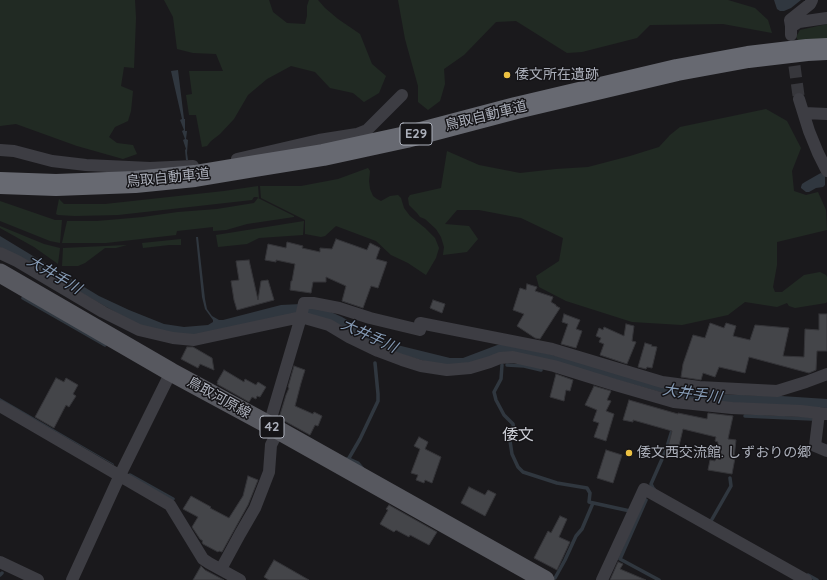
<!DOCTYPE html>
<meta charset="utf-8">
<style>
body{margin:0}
canvas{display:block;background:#1a191c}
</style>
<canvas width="827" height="580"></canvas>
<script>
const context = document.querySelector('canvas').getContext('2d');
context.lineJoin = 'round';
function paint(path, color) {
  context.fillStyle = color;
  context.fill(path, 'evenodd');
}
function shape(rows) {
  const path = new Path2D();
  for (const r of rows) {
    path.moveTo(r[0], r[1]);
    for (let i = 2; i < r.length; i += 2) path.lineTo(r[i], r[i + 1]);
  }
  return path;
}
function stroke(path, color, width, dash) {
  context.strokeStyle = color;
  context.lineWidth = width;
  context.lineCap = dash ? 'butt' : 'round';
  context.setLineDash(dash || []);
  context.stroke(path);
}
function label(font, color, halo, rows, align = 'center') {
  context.font = font + ' Quicksand,"Noto Sans JP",sans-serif';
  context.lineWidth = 3;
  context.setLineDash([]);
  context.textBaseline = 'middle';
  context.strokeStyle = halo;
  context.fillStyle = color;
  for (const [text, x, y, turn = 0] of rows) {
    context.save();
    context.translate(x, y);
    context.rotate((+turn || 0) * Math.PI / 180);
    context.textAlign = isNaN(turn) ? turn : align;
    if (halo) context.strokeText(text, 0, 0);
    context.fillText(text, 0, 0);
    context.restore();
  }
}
paint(shape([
 [0,0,135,0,136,18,134,68,124,67,121,86,133,91,131,111,128,121,115,127,109,137,117,143,133,145,137,154,123,159,77,146,16,124,0,126],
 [164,0,269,0,273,12,287,23,305,24,307,16,307,6,309,0,318,0,325,8,338,19,360,34,372,64,386,76,379,93,364,102,353,93,330,88,315,72,291,66,267,79,248,95,234,119,220,134,211,141,207,146,202,147,196,115,189,115,186,95,192,94,189,71,223,71,216,54,193,53,177,49,173,17],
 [398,0,728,0,755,8,768,20,772,33,723,24,650,25,637,38,582,52,567,53,516,21,496,22,464,55,444,69,445,84,440,101,428,110,418,102,418,86,405,39],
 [827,24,827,42,799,42,796,37,800,30],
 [766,109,787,121,801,148,792,171,794,191,806,195,818,192,826,210,827,230,777,242,777,265,773,287,775,292,782,292,804,275,820,272,826,275,827,277,827,302,826,303,795,308,789,306,787,303,777,307,745,302,728,315,682,325,632,322,566,301,539,287,536,276,559,261,563,238,521,218,479,210,457,210,445,224,469,226,478,239,467,252,443,255,444,247,441,237,436,229,425,219,420,217,417,213,409,205,408,198,410,195,441,188,447,151,479,165,520,173,556,169,588,167,630,156,659,147,670,135,680,127],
 [368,168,370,171,369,181,370,189,373,196,377,199,381,201,390,196,398,195,401,198,404,208,410,216,425,228,435,238,439,248,436,258,426,275,408,263,391,255,376,241,336,226,325,236,321,237,305,234,305,220,261,198,260,186,301,186,338,179],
 [258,186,259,198,257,197,254,197,252,200,118,215,75,216,58,215,56,214,59,199,64,204,105,204,224,191],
 [258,198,294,216,294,217,247,224,226,230,213,231,213,227,177,231,176,235,132,240,106,243,62,243,67,221,97,221,143,217,178,212,217,209,254,203],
 [0,201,55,220,62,220,60,243,50,241,0,221],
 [304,221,303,235,259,238,247,244,218,247,216,235],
 [0,226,44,244,60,248,58,264,34,247,0,228],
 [181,239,181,245,169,245,143,248,142,243],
 [127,245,116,248,105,248,85,263,78,266,62,266,63,248]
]), '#212a23');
paint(shape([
 [774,0,801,0,791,8,784,11,780,11,777,9],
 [178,70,184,119,185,119,185,131,187,131,186,139,188,140,187,153,188,160,186,160,185,150,186,149,183,140,185,139,182,131,184,130,180,120,182,119,171,71],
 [821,173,825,176,825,185,823,187,816,188,809,192,806,192,801,188,801,187,802,184,805,182,819,174],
 [0,236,99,296,129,310,164,324,184,327,208,325,213,322,213,320,205,309,202,297,196,237,198,237,205,299,207,309,212,316,219,320,223,320,281,305,301,304,318,307,333,313,342,317,380,339,393,344,450,358,463,358,500,344,506,343,703,394,781,396,827,399,827,408,692,401,543,359,479,362,443,366,385,350,328,320,195,335,173,336,140,326,0,247],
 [0,398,114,464,114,465,0,400]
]), '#30373f');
stroke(shape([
 [23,298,105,345],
 [502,365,501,379,494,392,496,400,504,415,513,424,514,430,510,441,512,454,518,467,523,472,557,483,587,488,590,493,589,502,630,511],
 [507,365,524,366,541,370],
 [745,416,812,419],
 [349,458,360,439,378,401,378,394,375,363],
 [347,459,349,459,358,463,363,469],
 [130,475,173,499],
 [654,489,653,488,651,484,666,450,673,427],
 [646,500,620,559,659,580],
 [711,521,731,486,730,478],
 [0,575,2,573],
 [808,575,817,580],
 [555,578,565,560,576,536,582,529,593,503]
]), '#30373f', 3.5);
const building = shape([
 [336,239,367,250,370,243,380,248,376,259,387,262,378,288,371,286,363,308,342,301,346,286,326,277,326,282,313,282,311,293,290,290,291,281,292,281,295,264,276,260,276,262,265,260,268,244,286,248,287,242,303,246,302,248,320,252,320,248,332,249,336,239],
 [249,260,258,300,261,281,268,280,274,300,259,304,237,310,234,300,231,281,239,280,236,261,249,260],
 [527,284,537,287,535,291,553,297,551,302,556,305,556,306,560,308,540,339,535,338,517,326,524,314,513,310,520,288,526,290,527,284],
 [433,300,445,304,442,313,430,308,433,300],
 [564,314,580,320,576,329,582,331,576,348,561,344,568,324,562,322,564,314],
 [819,314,827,314,827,351,817,351,816,370,809,373,749,357,745,373,719,367,715,377,703,373,701,380,681,377,683,364,693,335,705,338,710,323,724,328,726,323,736,326,733,336,750,340,755,325,789,328,783,356,804,357,805,329,819,330,819,314],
 [626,324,634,326,632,341,636,342,627,364,600,355,604,344,599,342,601,338,596,336,599,328,603,330,604,327,624,336,626,324],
 [645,343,652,345,651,346,657,347,652,368,647,367,646,369,638,367,645,343],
 [187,347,193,347,212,358,214,370,200,364,198,368,181,359,187,347],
 [294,366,305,370,301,383,295,406,313,414,314,412,322,416,318,426,315,425,310,435,279,418,286,395,289,388,288,387,294,366],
 [224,370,244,382,245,379,256,385,258,382,266,387,260,397,257,396,256,399,252,397,249,402,217,384,218,382,217,382,224,370],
 [556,374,573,380,570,391,566,390,564,401,550,397,556,374],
 [56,378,64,382,66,378,78,385,73,394,76,396,69,407,66,405,54,428,35,417,56,378],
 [594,386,611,391,607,400,611,401,606,411,614,414,606,441,594,437,599,423,593,421,597,410,585,405,594,386],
 [629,400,678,414,678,413,707,419,708,413,733,416,728,439,736,440,734,458,735,458,732,474,708,470,710,460,715,461,718,442,715,441,716,437,683,429,678,450,668,447,672,431,633,420,633,422,623,420,629,400],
 [419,437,428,442,425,449,441,457,432,483,425,480,424,483,416,480,418,475,411,473,420,449,414,446,419,437],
 [606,450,622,455,613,483,597,478,606,450],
 [248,476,258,480,248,505,222,552,219,551,218,552,203,544,202,542,203,541,200,539,192,527,198,517,183,509,191,496,211,507,210,508,229,518,243,496,248,476],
 [469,487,485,495,488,490,496,494,485,516,461,503,469,487],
 [389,505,437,532,429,545,410,535,409,537,396,530,394,532,380,524,388,510,386,509,389,505],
 [560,516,567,519,559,537,570,542,557,570,534,558,548,531,551,533,560,516],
 [274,560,309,580,269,580,264,577,274,560],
 [618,562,623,564,620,569,646,580,610,580,618,562],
 [201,566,205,570,224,580,193,580,201,566]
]);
paint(building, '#444549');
stroke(building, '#343438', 1);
stroke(shape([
 [792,48,799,99]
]), '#37373c', 12, [12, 6]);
stroke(shape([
 [791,26,790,20,810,4,812,0],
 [791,35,791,27,799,22,827,18],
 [799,99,809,131,818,153,827,171],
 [804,113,827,114],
 [0,150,14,151,52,161,86,165,150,168,193,166],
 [237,159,319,140,357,134,367,130,402,95],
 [0,253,17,261,103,312,139,330,173,338,194,340,301,317,329,325,349,337,378,351,402,360,421,366,447,370,470,368,490,362,500,358,513,357,554,366,612,384,674,402,732,408,801,411,827,414],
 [0,406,170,505,203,559,209,563,240,580],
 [819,413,815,446,827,451],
 [269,425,301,317,304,303,313,303,339,308,370,318,420,330,420,323,552,349,662,382,699,387,777,391,806,382,827,374],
 [0,562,38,580],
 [221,569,240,534,255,508,269,472,271,445,278,431],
 [72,580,120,475,171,372],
 [602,580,644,489,806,580]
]), '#3d3d43', 12);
stroke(shape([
 [0,273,171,372,269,425,545,580]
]), '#57585f', 19);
stroke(shape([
 [0,183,56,185,135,182,195,176,249,167,323,155,406,137,516,108,677,70,748,57,807,50,827,49]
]), '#676971', 22);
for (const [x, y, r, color] of [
 [507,75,4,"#ecc142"],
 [629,453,4,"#ecc142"]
]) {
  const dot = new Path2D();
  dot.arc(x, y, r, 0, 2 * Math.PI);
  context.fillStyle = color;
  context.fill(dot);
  stroke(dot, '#151417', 1.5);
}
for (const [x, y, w] of [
 [416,134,32],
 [272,427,24]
]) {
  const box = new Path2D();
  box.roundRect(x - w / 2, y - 11, w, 22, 3);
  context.fillStyle = '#151417';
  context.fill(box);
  stroke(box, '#acb0bb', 1);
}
label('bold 13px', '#acb0bb', null, [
 ["E29",416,134],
 ["42",272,427]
]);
label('14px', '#acb0bb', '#151417', [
 ["倭文所在遺跡",515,75],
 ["倭文西交流館. しずおりの郷",637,453]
], 'left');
label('14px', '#acb0bb', '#151417', [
 ["鳥取自動車道",486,116,-14],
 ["鳥取自動車道",168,178,-6],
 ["鳥取河原線",219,398,29]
]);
label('italic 15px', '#859ab4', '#151417', [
 ["大井手川",54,275,31],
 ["大井手川",369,336,25],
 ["大井手川",692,394,8]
]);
label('16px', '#cdcfd7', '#151417', [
 ["倭文",518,435]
]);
</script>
